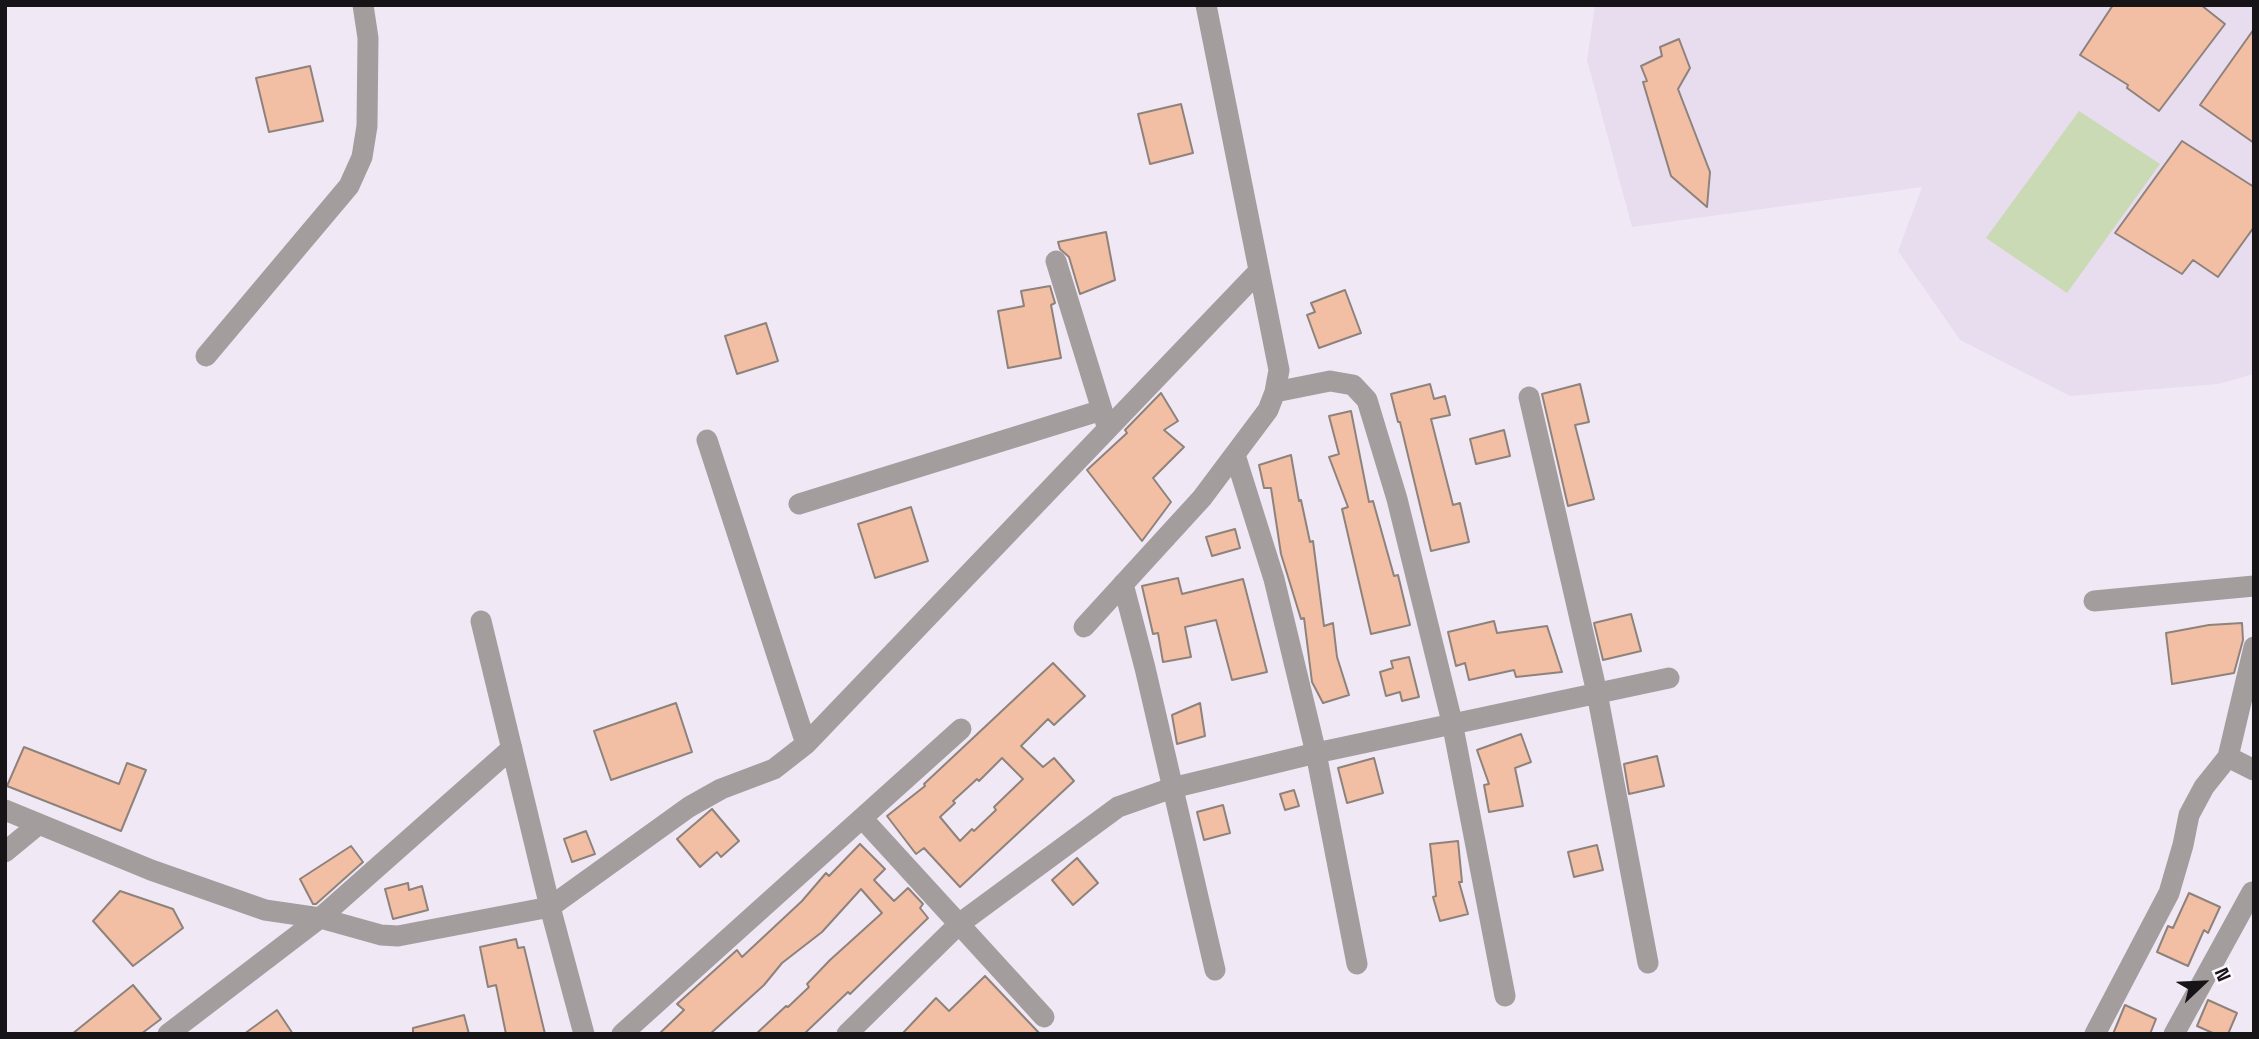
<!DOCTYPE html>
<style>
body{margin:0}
#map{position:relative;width:2259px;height:1039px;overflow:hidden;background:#f0e9f5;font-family:"Space Grotesk",sans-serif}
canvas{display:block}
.frame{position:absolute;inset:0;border:7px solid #171418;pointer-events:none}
.north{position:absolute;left:2168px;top:948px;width:70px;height:70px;-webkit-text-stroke:5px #fcf7ff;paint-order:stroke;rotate:67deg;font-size:19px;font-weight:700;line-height:28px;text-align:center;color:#171418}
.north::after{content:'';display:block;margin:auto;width:24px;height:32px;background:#171418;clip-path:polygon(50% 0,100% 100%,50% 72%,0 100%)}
</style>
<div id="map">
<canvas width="2259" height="1039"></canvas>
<div class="frame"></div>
<div class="north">N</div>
</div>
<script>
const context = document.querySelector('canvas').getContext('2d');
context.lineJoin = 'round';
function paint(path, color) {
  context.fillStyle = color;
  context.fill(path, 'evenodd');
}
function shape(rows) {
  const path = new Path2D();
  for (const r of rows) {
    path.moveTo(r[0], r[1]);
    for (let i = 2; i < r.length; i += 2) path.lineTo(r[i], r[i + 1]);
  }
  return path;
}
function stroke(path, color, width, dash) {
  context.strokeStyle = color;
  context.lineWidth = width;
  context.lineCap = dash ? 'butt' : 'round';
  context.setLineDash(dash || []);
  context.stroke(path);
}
paint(shape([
 [1595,5,2254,5,2254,374,2219,384,2070,396,1960,340,1898,251,1922,187,1632,227,1587,60]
]), '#e8ddef');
paint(shape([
 [2079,111,2160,164,2067,293,1986,238]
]), '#c9dab4');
const building = shape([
 [2113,5,2201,5,2225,24,2159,111,2127,88,2128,85,2080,55,2113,5],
 [2254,29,2254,143,2200,105,2254,29],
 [1679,39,1690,68,1678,89,1710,172,1707,207,1671,176,1643,82,1647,81,1641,66,1662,56,1660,47,1679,39],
 [310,66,323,121,269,132,256,78,310,66],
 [1181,104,1193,153,1150,164,1138,114,1181,104],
 [2182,141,2254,187,2254,227,2218,277,2193,260,2182,274,2115,233,2182,141],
 [1106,232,1115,280,1080,294,1069,257,1060,249,1058,242,1106,232],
 [1050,286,1055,303,1051,305,1061,358,1008,368,998,311,1024,306,1021,291,1050,286],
 [1345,290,1361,333,1319,348,1307,315,1315,312,1311,303,1345,290],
 [766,323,778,361,737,374,725,336,766,323],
 [1430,384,1434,399,1445,396,1450,415,1431,419,1453,505,1460,503,1469,542,1431,551,1400,422,1398,422,1391,394,1430,384],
 [1580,384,1589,422,1575,425,1594,499,1568,506,1542,394,1580,384],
 [1161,393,1178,421,1164,430,1184,447,1153,478,1171,502,1142,541,1087,470,1127,433,1125,430,1161,393],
 [1351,411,1369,502,1373,501,1394,576,1398,575,1410,625,1371,634,1342,509,1348,507,1329,457,1339,454,1329,416,1351,411],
 [1504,430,1510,456,1476,464,1470,439,1504,430],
 [1291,455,1299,501,1301,500,1310,542,1313,541,1324,626,1333,623,1337,657,1349,695,1323,703,1312,682,1304,618,1301,619,1281,554,1271,488,1264,488,1259,465,1291,455],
 [911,507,928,561,875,578,858,524,911,507],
 [1235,529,1240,548,1212,556,1206,537,1235,529],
 [1178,578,1182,594,1243,579,1267,672,1232,680,1216,620,1185,627,1191,657,1163,662,1158,633,1153,634,1142,586,1178,578],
 [1631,614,1641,651,1603,660,1594,623,1631,614],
 [1494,621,1497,633,1547,626,1562,672,1516,677,1514,670,1469,680,1465,663,1456,666,1448,632,1494,621],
 [2242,623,2243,640,2234,673,2172,684,2166,633,2209,625,2242,623],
 [1409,657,1419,697,1402,701,1400,692,1386,696,1380,672,1393,668,1391,661,1409,657],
 [1053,663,1085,696,1054,725,1048,719,1021,746,1043,767,1054,758,1074,781,960,887,924,848,916,854,887,816,925,786,924,784,1053,663],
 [1002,758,1023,779,994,807,996,810,974,831,972,829,960,841,940,817,955,803,953,801,977,779,979,781,1002,758],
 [676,703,692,752,611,780,594,731,676,703],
 [1200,703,1205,736,1177,744,1172,715,1200,703],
 [1521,734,1531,762,1515,768,1523,806,1489,812,1484,785,1489,784,1477,750,1521,734],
 [24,747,119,784,127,763,146,770,121,831,7,786,24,747],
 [1657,756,1664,786,1629,794,1624,764,1657,756],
 [1374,758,1383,793,1347,803,1338,768,1374,758],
 [1294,790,1299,806,1285,810,1280,794,1294,790],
 [1223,805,1230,833,1204,840,1197,812,1223,805],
 [712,809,739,841,721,857,717,852,700,867,677,839,712,809],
 [586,831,595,854,572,862,564,839,586,831],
 [1458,841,1462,882,1459,882,1468,914,1440,921,1433,897,1436,896,1430,844,1458,841],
 [860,844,885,869,874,880,894,901,908,888,923,904,920,908,928,918,850,994,848,992,804,1034,756,1034,786,1006,788,1007,809,987,807,984,830,960,882,913,861,889,822,932,782,963,764,985,710,1034,659,1034,684,1010,677,1004,737,950,742,957,802,901,826,873,829,876,860,844],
 [1597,845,1603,870,1574,877,1568,852,1597,845],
 [351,846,363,862,316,904,313,904,300,879,351,846],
 [1077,858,1098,883,1073,905,1052,880,1077,858],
 [408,883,409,890,422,886,428,910,393,919,385,889,408,883],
 [120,891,173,909,183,928,133,966,93,921,120,891],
 [2189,893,2220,907,2208,933,2204,930,2188,966,2157,952,2168,926,2173,928,2189,893],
 [516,939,518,948,524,947,545,1034,506,1034,496,985,488,987,480,947,516,939],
 [985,976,1040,1034,902,1034,936,998,949,1011,985,976],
 [133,985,161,1019,141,1034,72,1034,133,985],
 [2208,1000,2237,1013,2228,1034,2215,1034,2197,1026,2208,1000],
 [2125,1005,2156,1019,2150,1034,2113,1034,2125,1005],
 [277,1010,293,1034,244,1034,277,1010],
 [464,1015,469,1034,413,1034,413,1028,464,1015]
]);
paint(building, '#f3bfa4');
stroke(building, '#8e827c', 2);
stroke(shape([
 [1056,261,1106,423],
 [206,356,349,186,362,157,367,126,368,38,363,5],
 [1275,392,1330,381,1353,385,1367,400,1397,499,1452,722,1505,996],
 [1529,397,1597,693,1648,963],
 [707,440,806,744],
 [1235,455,1274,579,1316,753,1357,964],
 [799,504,1102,410],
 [1123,584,1145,668,1215,970],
 [2094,601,2254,586],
 [1084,627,1202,498,1268,410,1275,392,1279,370,1206,5],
 [2228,757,2254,770],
 [5,810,151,870,265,910,320,918,512,748],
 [862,818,1044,1017],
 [5,852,39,824],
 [168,1034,320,918,381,935,398,936,550,907,481,621],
 [584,1034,550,907,689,807,721,789,774,769,806,744,1258,272],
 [622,1034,961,729],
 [847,1034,959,924,1118,807,1172,788,1316,753,1669,678],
 [2095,1034,2169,893,2183,845,2189,815,2204,787,2228,757,2254,647],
 [2174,1034,2252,892]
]), '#a49d9e', 21);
</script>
